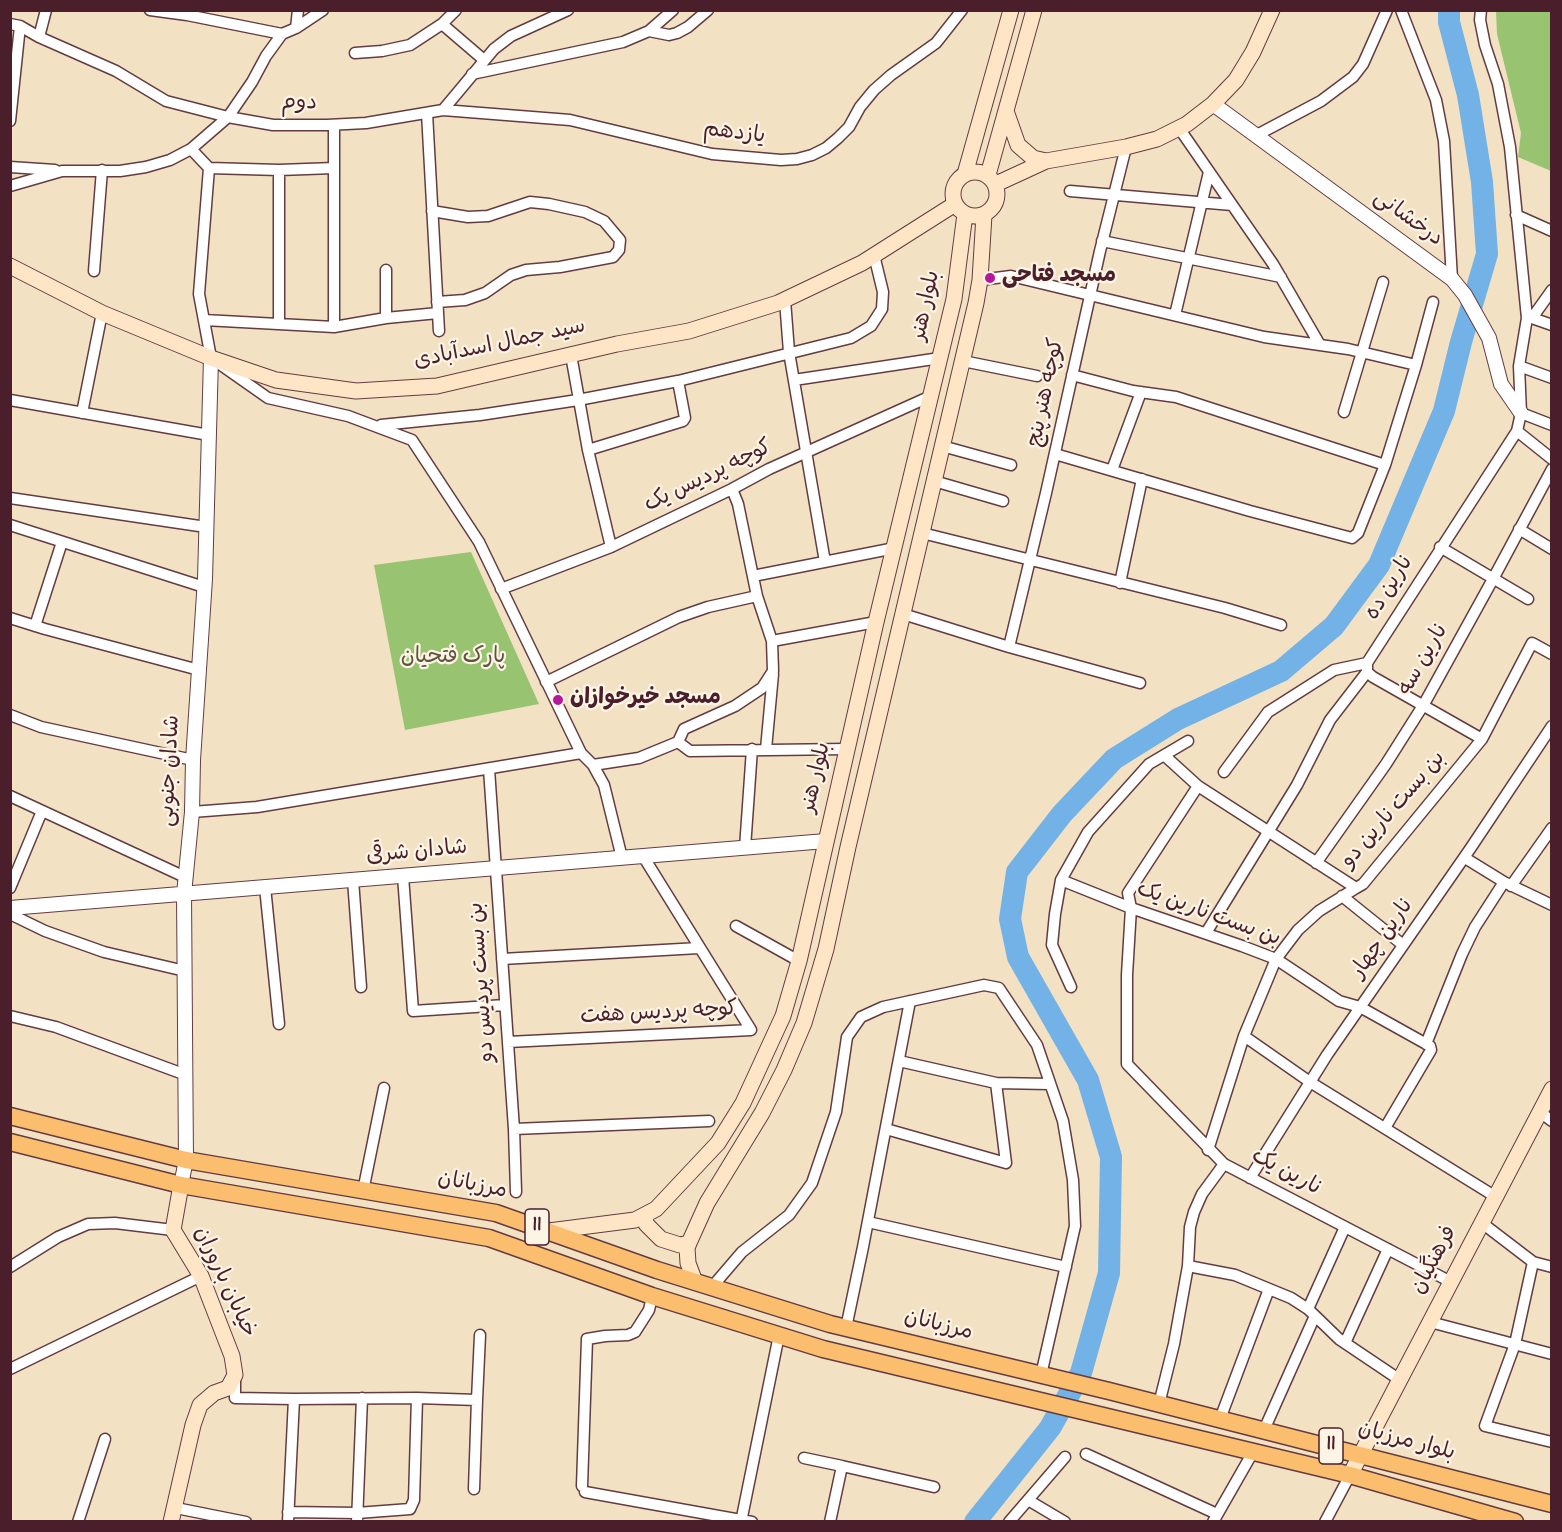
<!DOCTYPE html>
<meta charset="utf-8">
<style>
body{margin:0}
#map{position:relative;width:1562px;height:1532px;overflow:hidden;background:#f3e1c4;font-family:Dekko,sans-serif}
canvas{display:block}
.frame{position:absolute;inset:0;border:12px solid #4a1f2b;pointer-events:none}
</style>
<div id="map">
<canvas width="1562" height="1532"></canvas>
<div class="frame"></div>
</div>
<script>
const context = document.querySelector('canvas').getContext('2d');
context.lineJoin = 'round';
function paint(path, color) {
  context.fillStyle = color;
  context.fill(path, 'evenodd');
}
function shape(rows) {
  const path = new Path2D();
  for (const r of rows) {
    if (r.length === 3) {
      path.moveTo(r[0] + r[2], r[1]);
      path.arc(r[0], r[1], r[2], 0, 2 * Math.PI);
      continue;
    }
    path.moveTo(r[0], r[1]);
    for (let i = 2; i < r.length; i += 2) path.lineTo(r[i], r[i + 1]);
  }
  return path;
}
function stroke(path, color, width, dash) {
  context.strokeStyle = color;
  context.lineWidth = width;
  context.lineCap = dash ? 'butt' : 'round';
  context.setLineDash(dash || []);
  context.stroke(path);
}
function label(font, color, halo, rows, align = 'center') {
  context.font = font + ' Dekko,"Playpen Sans Arabic",sans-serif';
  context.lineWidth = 4.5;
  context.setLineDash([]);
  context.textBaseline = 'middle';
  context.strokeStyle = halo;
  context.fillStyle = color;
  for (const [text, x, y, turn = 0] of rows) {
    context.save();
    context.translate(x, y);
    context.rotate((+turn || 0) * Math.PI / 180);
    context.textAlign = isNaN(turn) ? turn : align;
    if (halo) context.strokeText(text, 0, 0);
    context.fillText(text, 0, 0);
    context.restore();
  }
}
paint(shape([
 [1496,11,1551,11,1551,171,1518,157,1521,133,1497,34],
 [471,552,539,704,405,730,374,565]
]), '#98c471');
stroke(shape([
 [975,1522,1050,1428,1081,1373,1109,1273,1111,1157,1088,1080,1018,957,1010,919,1017,872,1062,814,1114,759,1178,719,1281,671,1334,626,1379,565,1444,411,1461,342,1487,254,1482,182,1468,95,1449,22,1449,10]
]), '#72b2e6', 22);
const minor = shape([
 [150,10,187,15,282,34],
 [1401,10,1436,100,1444,141,1452,279],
 [1481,10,1480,20,1485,45,1498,84,1510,147,1527,318],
 [10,24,20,26,39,37,116,71,166,101,228,117,273,125,327,125,366,123,443,110,494,49,511,36,568,10],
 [442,24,484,60],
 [296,28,298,10],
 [649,31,669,35,677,33,688,27,708,10],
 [39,37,46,10],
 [355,53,382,51,410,45,442,24,456,10],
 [472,74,623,42,649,31,673,10],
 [443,110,570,120,712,154,781,160,797,159,812,155,826,148,838,138,849,127,860,107,874,90,891,75,936,43,962,10],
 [427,113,439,331],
 [10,121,20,26],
 [334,125,334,327],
 [1179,128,1273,264,1320,345],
 [1255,136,1321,101,1353,77,1363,64,1387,10],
 [191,149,209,168,199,294,211,358,268,398,348,416,412,440,479,542,581,753,593,765,604,785,622,858],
 [10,167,55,170],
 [209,168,279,170,279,324],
 [279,170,334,168],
 [10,186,62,171,120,171,146,167,170,160,191,149,228,117,252,82,266,56,282,34,296,28,323,10],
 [1070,191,1232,205],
 [432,211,468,217,488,216,530,202,549,204,585,212,604,221,620,240,619,250,613,257,560,267,526,270,511,275,485,293,465,300,437,302],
 [1516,215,1552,231],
 [1102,241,1281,277],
 [386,270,386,318],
 [94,271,102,170],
 [980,280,1011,276,1264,337,1348,349,1416,365],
 [785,300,789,352,825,562],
 [1175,315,1209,172],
 [1532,318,1552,290],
 [204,320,334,327,386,318,438,313],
 [571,355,588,450,611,547],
 [963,361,1037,376],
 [1519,366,1552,378],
 [1072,375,1133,391,1176,397,1385,465],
 [794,380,940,358],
 [10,400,209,435],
 [1344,412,1383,282],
 [82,413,102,313],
 [1521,413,1552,425],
 [381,425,480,415,578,400,678,381,851,338,871,326,882,309,883,292,874,255],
 [1517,431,1552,459],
 [942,446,1011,465],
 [588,450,683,421,685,418,678,381],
 [1055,454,1250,511,1352,538,1358,533,1385,465,1416,365,1433,302],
 [1112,470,1141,392],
 [934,481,1003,501],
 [732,489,738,504,757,596,772,641,876,622],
 [10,498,206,527],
 [10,525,204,587],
 [1519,529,1552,549],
 [922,533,1225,608,1281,625],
 [1440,547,1528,599],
 [753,576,895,548],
 [1120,583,1142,479],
 [501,589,611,547,732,489,769,469,931,396],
 [903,614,1009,647,1140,683],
 [10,618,45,629,199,670],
 [35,626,62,542],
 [1009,647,1046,493,1100,251,1126,147],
 [546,682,679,617,708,607,757,596],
 [10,715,41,727,193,760],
 [1482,739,1373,677,1367,672,1367,663,1517,431,1521,413,1519,366,1527,318,1532,318,1552,325],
 [678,742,690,751,848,749],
 [766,749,773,674],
 [1165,756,1198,786,1356,888,1363,884,1482,739,1532,643,1552,654],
 [593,765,639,758,678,742,684,729,735,706,762,688,773,671,772,641],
 [489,769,514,1129,516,1192],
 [1224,772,1268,712,1334,670,1367,663],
 [1198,786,1128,893,1131,908,1127,975,1127,1064,1224,1164,1451,1282],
 [10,796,185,877],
 [192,812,257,807,581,753],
 [745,848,752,749],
 [1465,858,1504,882,1552,905],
 [1316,863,1386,764,1424,704,1493,579,1552,469],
 [403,876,413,1011,505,1005],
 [353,880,361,987],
 [1061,880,1131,908,1242,946,1276,959,1339,1001,1360,1007,1430,1046,1431,1050,1385,1128],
 [1511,886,1552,828],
 [265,887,279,1024],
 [10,888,42,811],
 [1342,896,1403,945],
 [10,914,45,931,104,952,185,971],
 [736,926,799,961],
 [1206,933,1297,785,1330,720,1367,672],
 [502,959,699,948],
 [1071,987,1052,945,1055,914,1061,880,1088,832,1149,764,1188,741],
 [10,1016,56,1027,186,1075],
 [1244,1036,1310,1082,1496,1197],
 [508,1042,751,1030,643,856],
 [1426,1044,1462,954,1475,927,1504,882],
 [996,1083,1050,1084],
 [1540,1112,1552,1121],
 [514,1129,709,1121],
 [886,1129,1006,1163,996,1083,899,1061],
 [1208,1150,1244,1036,1276,959,1298,930,1319,911,1356,888],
 [1250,1178,1327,1055,1470,849,1552,726],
 [363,1191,384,1088],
 [868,1222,1066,1267],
 [1482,1223,1533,1262,1552,1267],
 [1533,1262,1515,1344,1485,1426,1552,1442],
 [1188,1266,1235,1275,1291,1298,1308,1309,1339,1339,1400,1380],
 [10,1267,58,1237,88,1224,115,1223,173,1230],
 [712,1287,742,1252,789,1215,812,1183,836,1112,847,1037,861,1017,883,1007,984,985,999,988,1037,1045,1063,1121,1073,1180,1075,1226,1041,1375],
 [1308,1309,1345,1227],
 [1430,1322,1552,1354],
 [846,1328,863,1247,910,1001],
 [1345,1343,1388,1249],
 [10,1369,201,1276],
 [235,1376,235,1398,294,1399],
 [1159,1404,1174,1344,1188,1266,1190,1227,1194,1212,1202,1194,1224,1164],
 [1220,1419,1269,1289],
 [1264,1430,1314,1318],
 [1086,1454,1217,1514],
 [804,1458,842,1466],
 [582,1486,587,1339,605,1336,628,1335,635,1332,649,1310,652,1296],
 [474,1489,477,1400],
 [585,1492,752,1522],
 [1028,1500,1065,1522],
 [176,1508,246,1522],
 [288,1512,357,1513,410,1509,414,1500,417,1398],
 [78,1522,105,1439],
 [288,1522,294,1399,417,1398,477,1400,480,1335],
 [357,1522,362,1398],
 [741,1522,779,1335],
 [830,1522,842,1466,934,1487],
 [1009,1522,1065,1457],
 [1213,1522,1253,1452],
 [1325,1522,1350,1475]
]);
const tertiary = shape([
 [1213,104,1452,279,1465,295,1489,338,1501,384,1521,413],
 [10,908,826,841],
 [181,1185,186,1160,184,894,192,812,193,760,205,579,211,358]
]);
const secondary = shape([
 [1006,111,1018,145,1033,158,1046,161],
 [975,194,22],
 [965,174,1011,10],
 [988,175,1034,10],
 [996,184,1046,161,1126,147,1157,139,1187,124,1213,104,1236,80,1253,52,1272,10],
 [10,266,102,313,211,358,276,380,356,391,437,386,617,344,689,331,778,303,862,263,955,204],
 [645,1215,646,1224,661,1239,680,1245,689,1243],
 [549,1231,635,1220,656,1209,718,1143,743,1103,783,1016,799,961,876,622,954,299,965,214],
 [695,1282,688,1263,687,1248,689,1243,707,1203,762,1113,784,1070,804,1023,826,949,848,847,976,303,980,280,984,215],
 [1350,1475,1552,1089],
 [171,1522,193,1425,200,1405,214,1393,228,1388,235,1375,232,1356,201,1276,173,1230,181,1185]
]);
const primary = shape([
 [10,1116,186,1160,496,1213,657,1270,830,1324,1109,1391,1552,1504],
 [10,1142,181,1185,489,1238,652,1296,823,1349,1350,1475,1515,1522]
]);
stroke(minor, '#633c42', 13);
stroke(tertiary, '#633c42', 16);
stroke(secondary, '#633c42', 17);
stroke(primary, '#633c42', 19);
stroke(minor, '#fff', 10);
stroke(tertiary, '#fff', 14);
stroke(secondary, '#fde5c5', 15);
stroke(primary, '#fabe6e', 16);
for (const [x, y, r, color] of [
 [990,278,6,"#b5179e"],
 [558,700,6,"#b5179e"]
]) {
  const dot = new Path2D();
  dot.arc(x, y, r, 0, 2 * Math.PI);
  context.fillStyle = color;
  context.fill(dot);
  stroke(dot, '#fcf5e5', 2);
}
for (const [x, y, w] of [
 [537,1227,24],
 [1331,1446,24]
]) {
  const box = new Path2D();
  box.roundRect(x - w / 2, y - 18, w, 36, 4.5);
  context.fillStyle = '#fcf5e5';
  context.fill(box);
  stroke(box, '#4a1f2b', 1.5);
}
label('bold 21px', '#4a1f2b', null, [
 ["11",537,1227],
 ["11",1331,1446]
]);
label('22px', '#4a1f2b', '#fcf5e5', [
 ["دوم",299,105,1],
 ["یازدهم",734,135,7],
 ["درخشانی",1407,220,36],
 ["بلوار هنر",928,306,-78],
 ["سید جمال اسدآبادی",500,346,-12],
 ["کوچه هنر پنج",1048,393,-78],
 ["کوچه پردیس یک",709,478,-26],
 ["نارین ده",1391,589,-58],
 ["نارین سه",1425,661,-60],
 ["شادان جنوبی",172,771,-87],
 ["بلوار هنر",818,778,-77],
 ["بن بست نارین دو",1395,811,-49],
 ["شادان شرقی",417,854,-5],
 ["بن بست نارین یک",1208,916,20],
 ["نارین چهار",1384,940,-55],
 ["بن بست پردیس دو",484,982,-94],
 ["کوچه پردیس هفت",659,1015,-3],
 ["نارین یک",1285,1174,28],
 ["مرزبانان",472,1187,11],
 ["فرهنگیان",1436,1261,-62],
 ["خیابان باروران",223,1283,65],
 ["مرزبانان",938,1327,14],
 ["بلوار مرزبان",1406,1443,15]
]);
label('bold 22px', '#4a1f2b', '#fcf5e5', [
 ["مسجد فتاحی",1002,278],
 ["مسجد خیرخوازان",570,700]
], 'left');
label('22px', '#615140', '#fcf5e5', [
 ["پارک فتحیان",453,659]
]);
</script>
